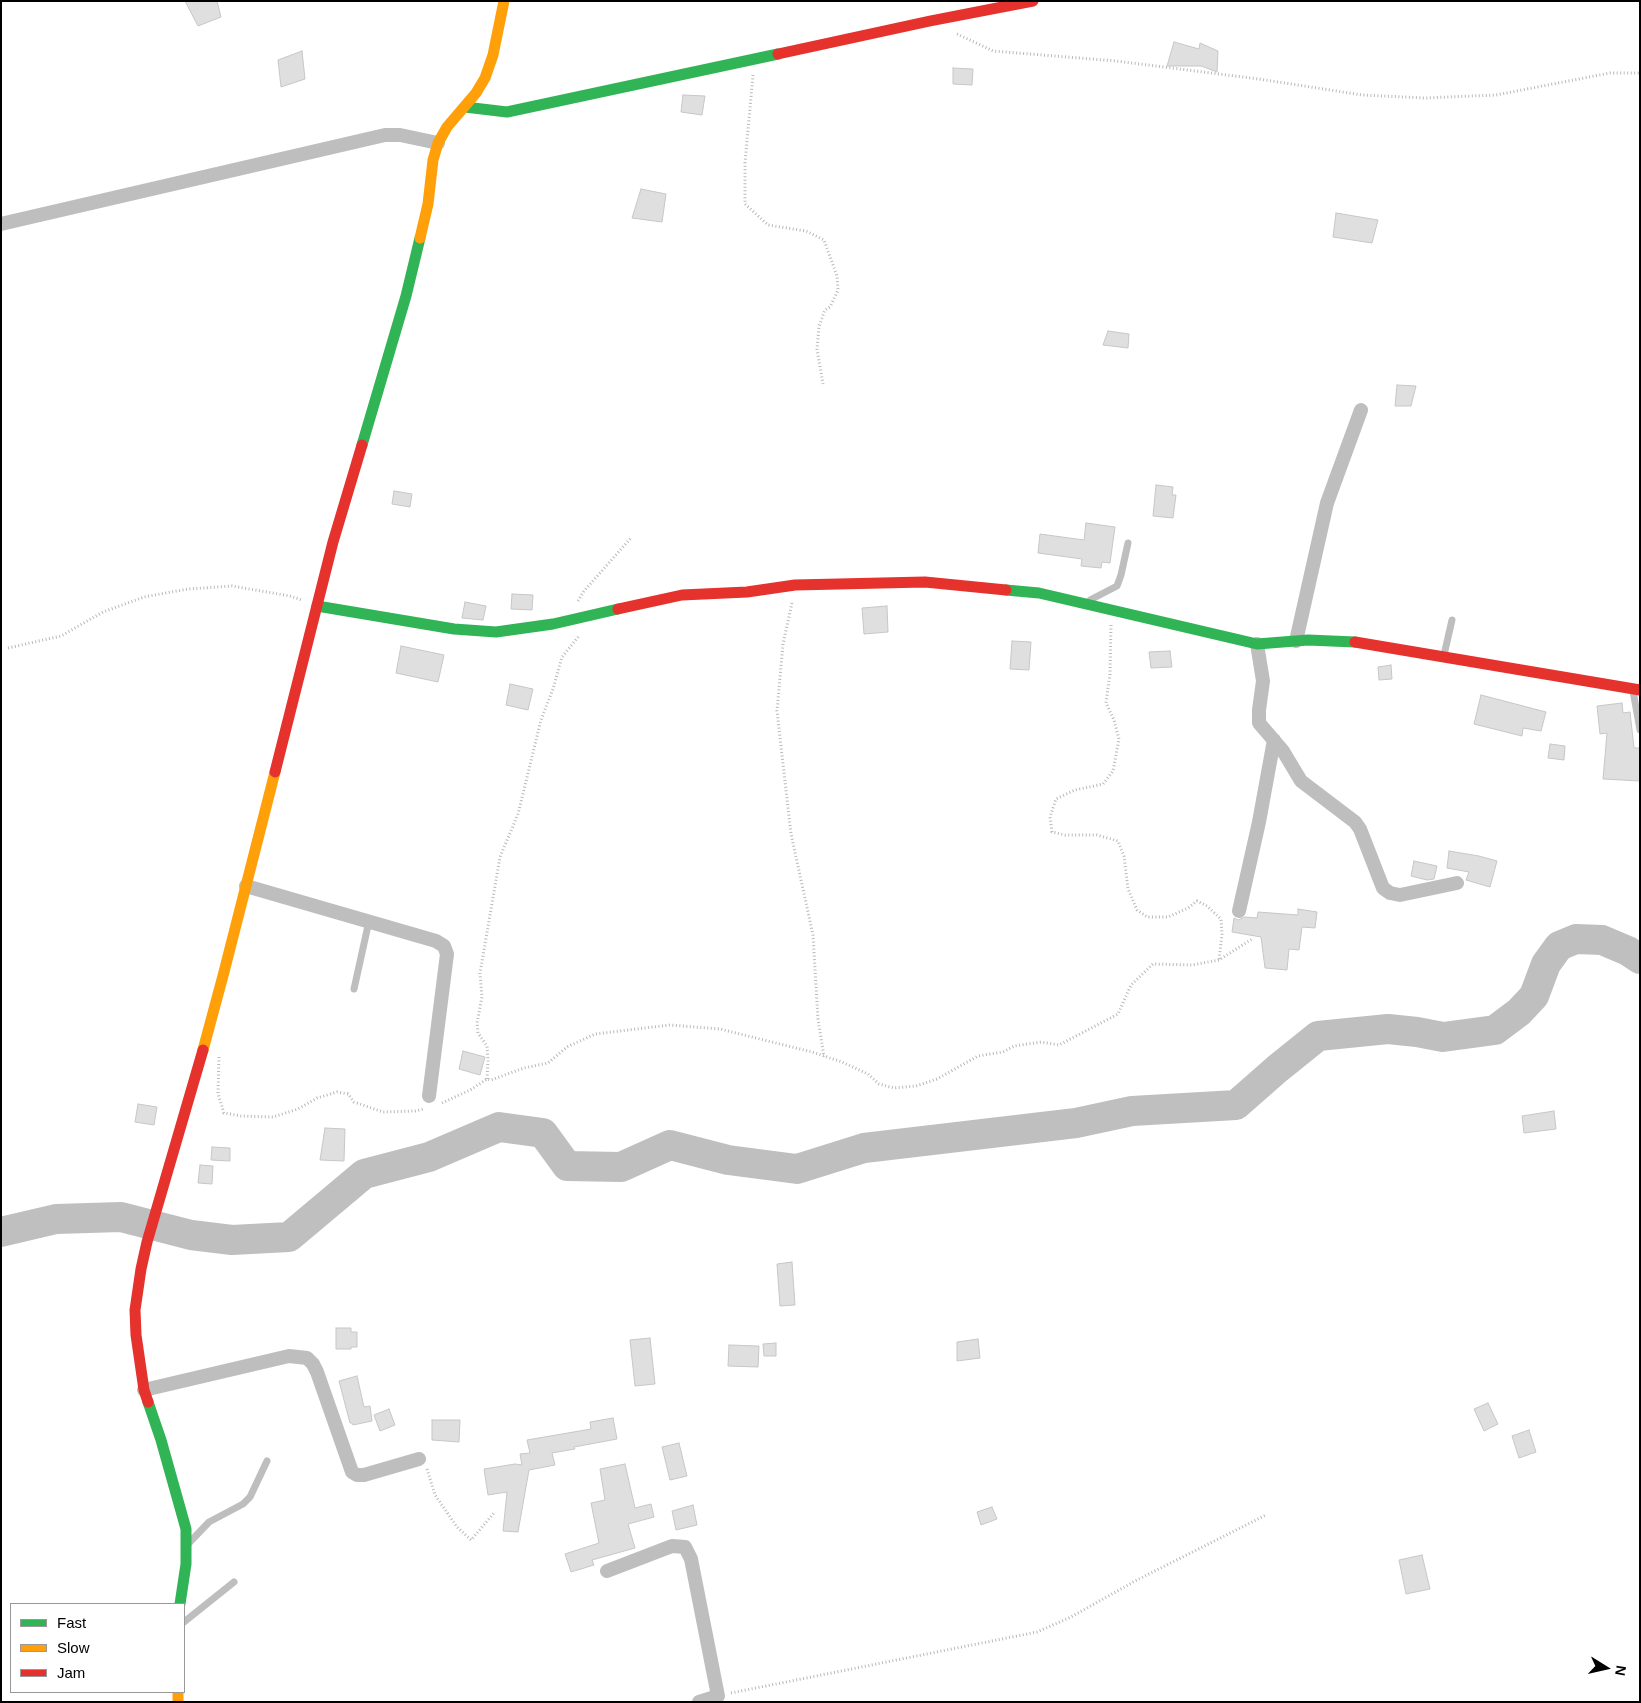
<!DOCTYPE html>
<style>
body{margin:0}
#map{position:relative;width:1641px;height:1703px;overflow:hidden;background:#fff;font-family:Arial,sans-serif}
canvas{display:block}
.frame{position:absolute;inset:0;border:2px solid #000;pointer-events:none}
.legend{position:absolute;left:10px;top:1603px;width:175px;height:90px;box-sizing:border-box;background:#fff;border:1px solid #999;margin:0;padding:6px 9px;list-style:none;font-size:15px;color:#000}
.legend li{display:flex;align-items:center;gap:10px;height:25px}
.legend b{width:25px;border:1px solid #999}
.north{position:absolute;left:1581px;top:1643px;width:50px;height:50px;-webkit-text-stroke:4px #fff;paint-order:stroke;rotate:100deg;font-size:14px;font-weight:700;line-height:20px;text-align:center;color:#000}
.north::after{content:'';display:block;margin:auto;width:18px;height:22px;background:#000;clip-path:polygon(50% 0,100% 100%,50% 72%,0 100%)}
</style>
<div id="map">
<canvas width="1641" height="1703"></canvas>
<div class="frame"></div>
<ul class="legend">
<li><b style="height:6px;background:#30b455"></b>Fast</li>
<li><b style="height:6px;background:#ff9f0a"></b>Slow</li>
<li><b style="height:6px;background:#e5322d"></b>Jam</li>
</ul>
<div class="north">N</div>
</div>
<script>
const context = document.querySelector('canvas').getContext('2d');
context.lineJoin = 'round';
function shape(rows) {
  const path = new Path2D();
  for (const r of rows) {
    path.moveTo(r[0], r[1]);
    for (let i = 2; i < r.length; i += 2) path.lineTo(r[i], r[i + 1]);
  }
  return path;
}
function stroke(path, color, width, dash) {
  context.strokeStyle = color;
  context.lineWidth = width;
  context.lineCap = dash ? 'butt' : 'round';
  context.setLineDash(dash || []);
  context.stroke(path);
}
function paint(path, color) {
  context.fillStyle = color;
  context.fill(path, 'evenodd');
}
stroke(shape([
 [1,1232,56,1219,121,1217,191,1235,232,1240,289,1237,364,1174,429,1157,499,1127,543,1133,567,1166,621,1167,670,1145,728,1160,797,1169,864,1148,1076,1123,1132,1111,1236,1105,1277,1069,1318,1036,1388,1029,1417,1032,1443,1037,1495,1030,1519,1012,1534,996,1546,964,1559,946,1576,939,1602,940,1628,951,1640,959]
]), '#bfbfbf', 30);
const building = shape([
 [185,1,217,1,221,17,198,26,185,1],
 [1174,42,1199,49,1200,43,1218,51,1217,72,1201,66,1167,66,1174,42],
 [302,51,305,79,281,87,278,60,302,51],
 [953,68,973,69,972,85,953,84,953,68],
 [683,95,705,96,702,115,681,112,683,95],
 [641,189,666,194,662,222,632,218,641,189],
 [1336,213,1378,220,1372,243,1333,237,1336,213],
 [1108,331,1129,334,1128,348,1103,345,1108,331],
 [1397,385,1416,386,1411,406,1395,406,1397,385],
 [1156,485,1173,487,1172,495,1176,495,1173,518,1153,516,1156,485],
 [394,491,412,494,410,507,392,504,394,491],
 [1086,523,1115,527,1110,563,1102,562,1101,568,1081,566,1082,559,1038,553,1040,534,1084,540,1086,523],
 [512,594,533,595,532,610,511,609,512,594],
 [465,602,486,606,483,620,462,618,465,602],
 [887,606,888,632,864,634,862,608,887,606],
 [1012,641,1031,642,1029,670,1010,669,1012,641],
 [401,646,444,655,438,682,396,673,401,646],
 [1170,651,1172,667,1151,668,1149,652,1170,651],
 [1391,665,1392,679,1379,680,1378,667,1391,665],
 [510,684,533,689,528,710,506,705,510,684],
 [1481,695,1546,712,1541,731,1523,728,1522,736,1474,724,1481,695],
 [1622,703,1623,713,1630,712,1634,748,1640,748,1640,781,1603,779,1607,733,1600,734,1597,706,1622,703],
 [1550,744,1565,746,1564,760,1548,758,1550,744],
 [1449,851,1479,856,1497,861,1490,887,1466,880,1469,872,1447,868,1449,851],
 [1414,861,1437,866,1434,879,1427,880,1411,876,1414,861],
 [1298,909,1317,912,1315,928,1302,927,1299,950,1289,949,1287,970,1265,968,1261,937,1232,932,1234,918,1238,920,1245,917,1257,918,1258,912,1298,915,1298,909],
 [463,1051,485,1057,480,1075,459,1069,463,1051],
 [138,1104,157,1107,154,1125,135,1122,138,1104],
 [1554,1111,1556,1129,1524,1133,1522,1116,1554,1111],
 [325,1128,345,1129,344,1161,320,1160,325,1128],
 [212,1147,230,1148,230,1161,211,1160,212,1147],
 [200,1165,213,1166,212,1184,198,1183,200,1165],
 [792,1262,795,1305,780,1306,777,1264,792,1262],
 [336,1328,351,1328,351,1332,357,1332,357,1347,351,1347,351,1349,336,1349,336,1328],
 [650,1338,655,1384,635,1386,630,1340,650,1338],
 [978,1339,980,1358,957,1361,957,1342,978,1339],
 [776,1343,776,1356,764,1356,763,1344,776,1343],
 [729,1345,759,1346,758,1367,728,1366,729,1345],
 [357,1376,364,1407,370,1406,372,1421,353,1425,352,1423,350,1423,339,1381,357,1376],
 [1488,1403,1498,1424,1484,1431,1474,1409,1488,1403],
 [389,1409,395,1425,380,1431,374,1415,389,1409],
 [613,1418,617,1439,574,1447,575,1449,552,1453,555,1465,529,1470,518,1532,503,1531,507,1492,488,1495,484,1469,515,1464,522,1465,520,1454,530,1453,527,1440,591,1429,590,1422,613,1418],
 [432,1420,460,1420,459,1442,432,1440,432,1420],
 [1529,1430,1536,1452,1519,1458,1512,1436,1529,1430],
 [679,1443,687,1476,670,1480,662,1447,679,1443],
 [625,1464,635,1508,651,1504,654,1517,628,1524,635,1548,592,1560,594,1565,571,1572,565,1554,599,1543,591,1503,605,1500,600,1469,625,1464],
 [693,1505,697,1525,676,1530,672,1511,693,1505],
 [992,1507,997,1519,981,1525,977,1512,992,1507],
 [1422,1555,1430,1589,1406,1594,1399,1560,1422,1555]
]);
paint(building, '#dfdfdf');
stroke(building, '#c7c7c7', 1);
stroke(shape([
 [957,34,993,51,1116,61,1259,79,1362,95,1425,98,1496,95,1610,73,1640,73],
 [753,75,745,163,745,204,768,225,806,231,824,240,837,276,838,290,830,307,825,310,819,326,817,349,823,384],
 [578,601,584,591,631,538],
 [792,603,783,644,777,711,791,834,813,935,818,1019,824,1057],
 [1111,625,1110,674,1106,703,1114,720,1119,739,1113,771,1103,784,1075,790,1056,799,1050,817,1052,832,1065,835,1097,835,1118,841,1124,856,1128,889,1137,910,1147,917,1168,917,1188,908,1197,901,1207,906,1221,919,1222,934,1219,960],
 [8,648,61,636,103,612,144,597,188,589,232,586,290,596,302,600],
 [219,1057,218,1094,224,1113,241,1116,273,1117,298,1109,317,1098,337,1092,348,1094,354,1102,383,1112,415,1111,424,1109],
 [487,1079,488,1061,487,1046,478,1033,477,1023,482,997,480,973,500,857,518,814,541,720,553,689,562,657,579,636],
 [442,1103,470,1090,487,1079,491,1080,524,1068,548,1063,567,1047,595,1034,670,1025,720,1029,812,1052,842,1062,868,1074,879,1084,894,1088,916,1086,937,1079,978,1056,1003,1052,1014,1046,1041,1042,1059,1045,1118,1014,1131,985,1153,964,1192,965,1219,960,1252,939],
 [427,1469,435,1495,457,1527,471,1540,494,1513],
 [731,1693,1037,1632,1071,1617,1135,1581,1266,1515]
]), '#b9b9b9', 3, [1, 2.5]);
stroke(shape([
 [1090,600,1117,586,1121,575,1128,543],
 [1444,655,1452,620],
 [1633,691,1640,730],
 [354,989,369,921],
 [189,1543,209,1522,243,1504,250,1497,267,1461],
 [184,1622,234,1582]
]), '#bebebe', 7);
stroke(shape([
 [1,224,385,135,400,135,438,143],
 [1296,641,1327,503,1361,410],
 [1257,644,1263,681,1259,710,1259,723,1283,751,1301,781,1355,822,1360,829,1383,888,1390,893,1400,895,1457,883],
 [246,886,436,941,444,946,447,954,429,1096],
 [1239,911,1259,822,1274,740],
 [144,1390,289,1356,307,1358,313,1364,317,1372,352,1472,357,1475,364,1475,419,1459],
 [607,1571,672,1546,685,1547,691,1559,718,1696,699,1702]
]), '#bebebe', 14);
stroke(shape([
 [465,107,507,112,778,54],
 [362,445,406,296,420,238],
 [1006,590,1039,593,1257,644,1308,640,1355,642],
 [317,606,454,629,496,632,553,624,618,609],
 [148,1402,161,1440,186,1529,186,1564,180,1604]
]), '#30b455', 11);
stroke(shape([
 [420,238,428,204,433,160,438,143,447,127,476,93,485,78,493,55,504,1],
 [203,1050,224,972,275,772],
 [178,1692,178,1702]
]), '#ff9f0a', 11);
stroke(shape([
 [778,54,930,21,1033,1],
 [618,609,682,595,747,592,795,585,925,582,1006,590],
 [1355,642,1640,690],
 [275,772,333,542,362,445],
 [148,1402,144,1390,136,1335,135,1310,141,1269,147,1242,203,1050]
]), '#e5322d', 11);
</script>
